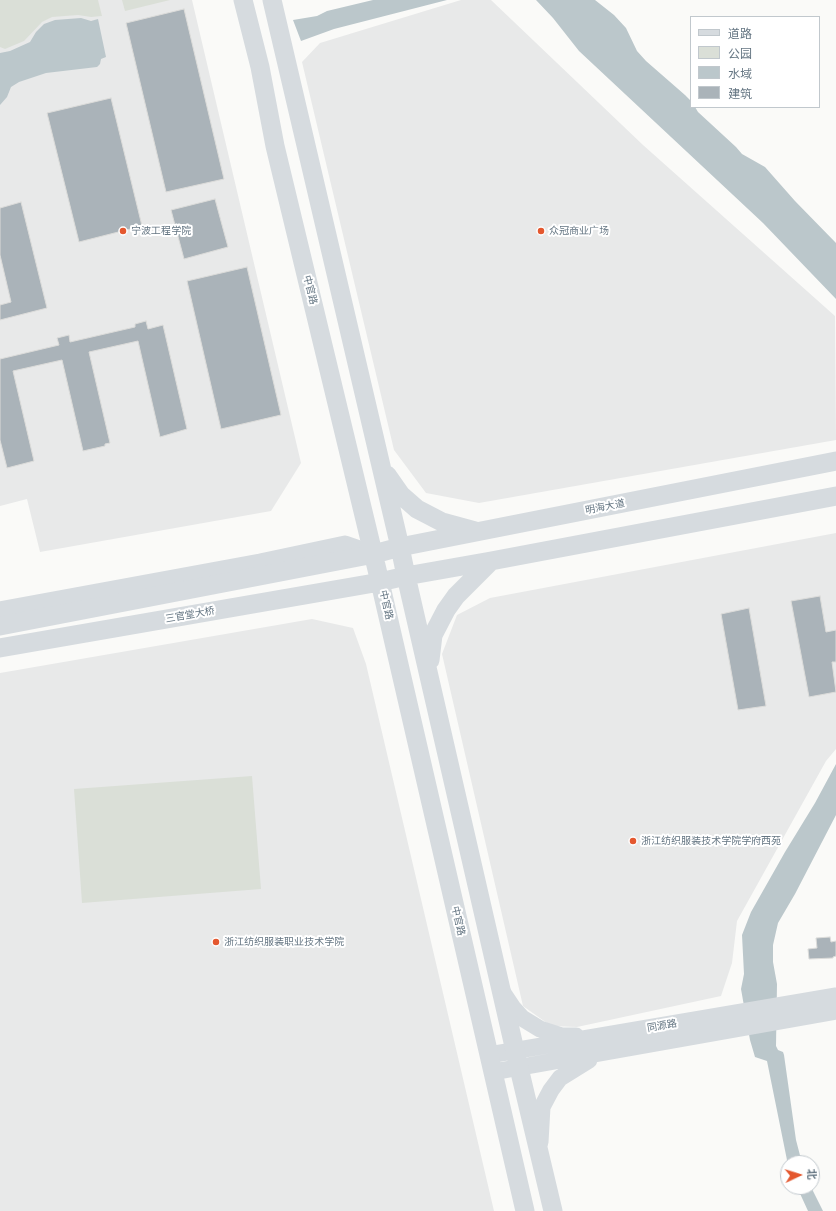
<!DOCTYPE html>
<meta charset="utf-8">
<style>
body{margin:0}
#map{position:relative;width:836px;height:1211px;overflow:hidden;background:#fafaf8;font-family:Raleway,"Noto Sans SC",sans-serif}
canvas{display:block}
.legend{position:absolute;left:690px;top:16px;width:130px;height:92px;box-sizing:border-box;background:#fff;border:1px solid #c1c8cd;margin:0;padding:5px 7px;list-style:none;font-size:12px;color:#657683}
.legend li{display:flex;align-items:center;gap:8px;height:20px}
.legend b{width:20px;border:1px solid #c1c8cd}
.north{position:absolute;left:780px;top:1155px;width:40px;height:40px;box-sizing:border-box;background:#fff;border:1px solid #c1c8cd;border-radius:50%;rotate:86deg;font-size:11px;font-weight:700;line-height:16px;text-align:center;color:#657683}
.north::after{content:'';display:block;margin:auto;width:14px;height:18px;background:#e4572e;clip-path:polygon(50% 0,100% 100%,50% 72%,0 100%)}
</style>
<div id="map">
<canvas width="836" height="1211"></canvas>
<ul class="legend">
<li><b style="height:5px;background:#d6dbdf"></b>道路</li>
<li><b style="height:11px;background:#dadfd7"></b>公园</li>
<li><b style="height:11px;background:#bbc7cb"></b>水域</li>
<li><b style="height:11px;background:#aab3b9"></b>建筑</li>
</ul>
<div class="north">北</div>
</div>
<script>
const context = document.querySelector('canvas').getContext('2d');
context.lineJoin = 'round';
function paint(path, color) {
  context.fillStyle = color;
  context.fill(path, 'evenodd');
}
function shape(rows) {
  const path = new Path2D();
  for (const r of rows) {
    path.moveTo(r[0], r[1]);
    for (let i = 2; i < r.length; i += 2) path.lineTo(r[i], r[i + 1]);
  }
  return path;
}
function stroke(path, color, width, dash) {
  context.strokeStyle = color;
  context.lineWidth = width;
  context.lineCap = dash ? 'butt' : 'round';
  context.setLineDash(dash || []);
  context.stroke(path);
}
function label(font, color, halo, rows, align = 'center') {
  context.font = font + ' Raleway,"Noto Sans SC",sans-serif';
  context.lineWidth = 4;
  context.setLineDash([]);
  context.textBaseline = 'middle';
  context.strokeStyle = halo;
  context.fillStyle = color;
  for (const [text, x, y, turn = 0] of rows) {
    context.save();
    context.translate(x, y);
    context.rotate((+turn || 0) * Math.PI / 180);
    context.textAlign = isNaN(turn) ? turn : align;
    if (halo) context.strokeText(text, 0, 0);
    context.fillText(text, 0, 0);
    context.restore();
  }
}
paint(shape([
 [0,0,192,0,301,463,271,511,40,552,27,499,0,506],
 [461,0,491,0,643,145,835,316,836,440,479,503,426,493,394,450,302,62,320,43],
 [836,533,836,749,826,761,737,921,732,963,721,996,577,1027,551,1026,523,1006,442,654,457,615,490,598],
 [312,619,353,628,366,664,494,1211,0,1211,0,673]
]), '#e8e9e9');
paint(shape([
 [0,0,98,0,102,16,91,17,78,15,52,17,42,22,24,41,5,49,0,47],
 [122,0,170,0,125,11],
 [252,776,261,889,82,903,74,789]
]), '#dadfd7');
paint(shape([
 [373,0,447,0,334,29,301,41,293,20,317,16,327,11],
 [536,0,595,0,614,15,626,28,637,51,646,61,685,95,691,101,691,107,695,107,698,112,736,147,742,154,765,167,795,201,836,243,836,299,763,223,579,51,553,18],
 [81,18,91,21,98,19,106,57,101,59,100,64,97,67,46,73,19,82,11,87,7,97,0,105,0,53,10,51,30,42,36,32,44,24,55,20],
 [836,764,836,815,795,894,778,923,773,945,773,962,777,984,776,1046,778,1050,783,1052,784,1055,796,1140,802,1163,788,1163,788,1165,767,1061,755,1057,750,1040,741,989,744,974,742,935,751,912,785,852,815,803],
 [797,1187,811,1187,823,1211,808,1211]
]), '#bbc7cb');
const building = shape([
 [184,9,224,179,166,192,126,23,184,9],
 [111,98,142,226,79,242,47,113,111,98],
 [215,199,228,247,184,259,171,210,215,199],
 [21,202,47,308,0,320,0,305,11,302,0,255,0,208,21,202],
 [247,267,281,415,221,429,187,281,247,267],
 [146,321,148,329,163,325,187,429,160,437,138,341,89,352,110,443,105,444,105,446,83,451,62,360,13,371,34,461,7,468,0,440,0,359,59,345,57,338,69,335,70,342,135,327,135,324,146,321],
 [820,596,826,632,836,630,836,662,832,662,836,692,809,697,791,601,820,596],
 [749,608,766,706,738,710,721,614,749,608],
 [830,937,831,942,836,941,836,956,833,957,833,958,809,959,808,949,817,948,816,938,830,937]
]);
paint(building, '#aab3b9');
stroke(building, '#dcdcda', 1);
stroke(shape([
 [0,610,260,562,345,544,374,554],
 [503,993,513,1008,522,1018,540,1029,562,1036,576,1036],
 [489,1055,836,996],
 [493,1072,836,1011],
 [540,1142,542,1107,551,1090,560,1078,589,1060]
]), '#d6dbdf', 17);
stroke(shape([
 [243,0,260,67,275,146,380,582,525,1211],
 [272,0,400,547,406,576,519,1068,553,1211],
 [387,475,401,495,417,509,442,522,475,531],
 [0,626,374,554,400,547,836,461],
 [0,648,380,582,406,576,491,561,836,496],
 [430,660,433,635,446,610,456,596,491,561]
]), '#d6dbdf', 19);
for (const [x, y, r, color] of [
 [123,231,4,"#e4572e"],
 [541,231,4,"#e4572e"],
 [633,841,4,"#e4572e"],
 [216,942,4,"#e4572e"]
]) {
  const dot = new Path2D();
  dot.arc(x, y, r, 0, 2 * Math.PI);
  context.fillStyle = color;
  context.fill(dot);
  stroke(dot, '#fff', 1.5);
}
label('10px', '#657683', '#fff', [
 ["宁波工程学院",131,231],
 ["众冠商业广场",549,231],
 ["浙江纺织服装技术学院学府西苑",641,841],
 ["浙江纺织服装职业技术学院",224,942]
], 'left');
label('10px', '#657683', '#fff', [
 ["中官路",310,290,76],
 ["明海大道",605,507,-11],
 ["中官路",386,605,77],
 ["三官堂大桥",190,615,-10],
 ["中官路",458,921,77],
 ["同源路",662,1026,-10]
]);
</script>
